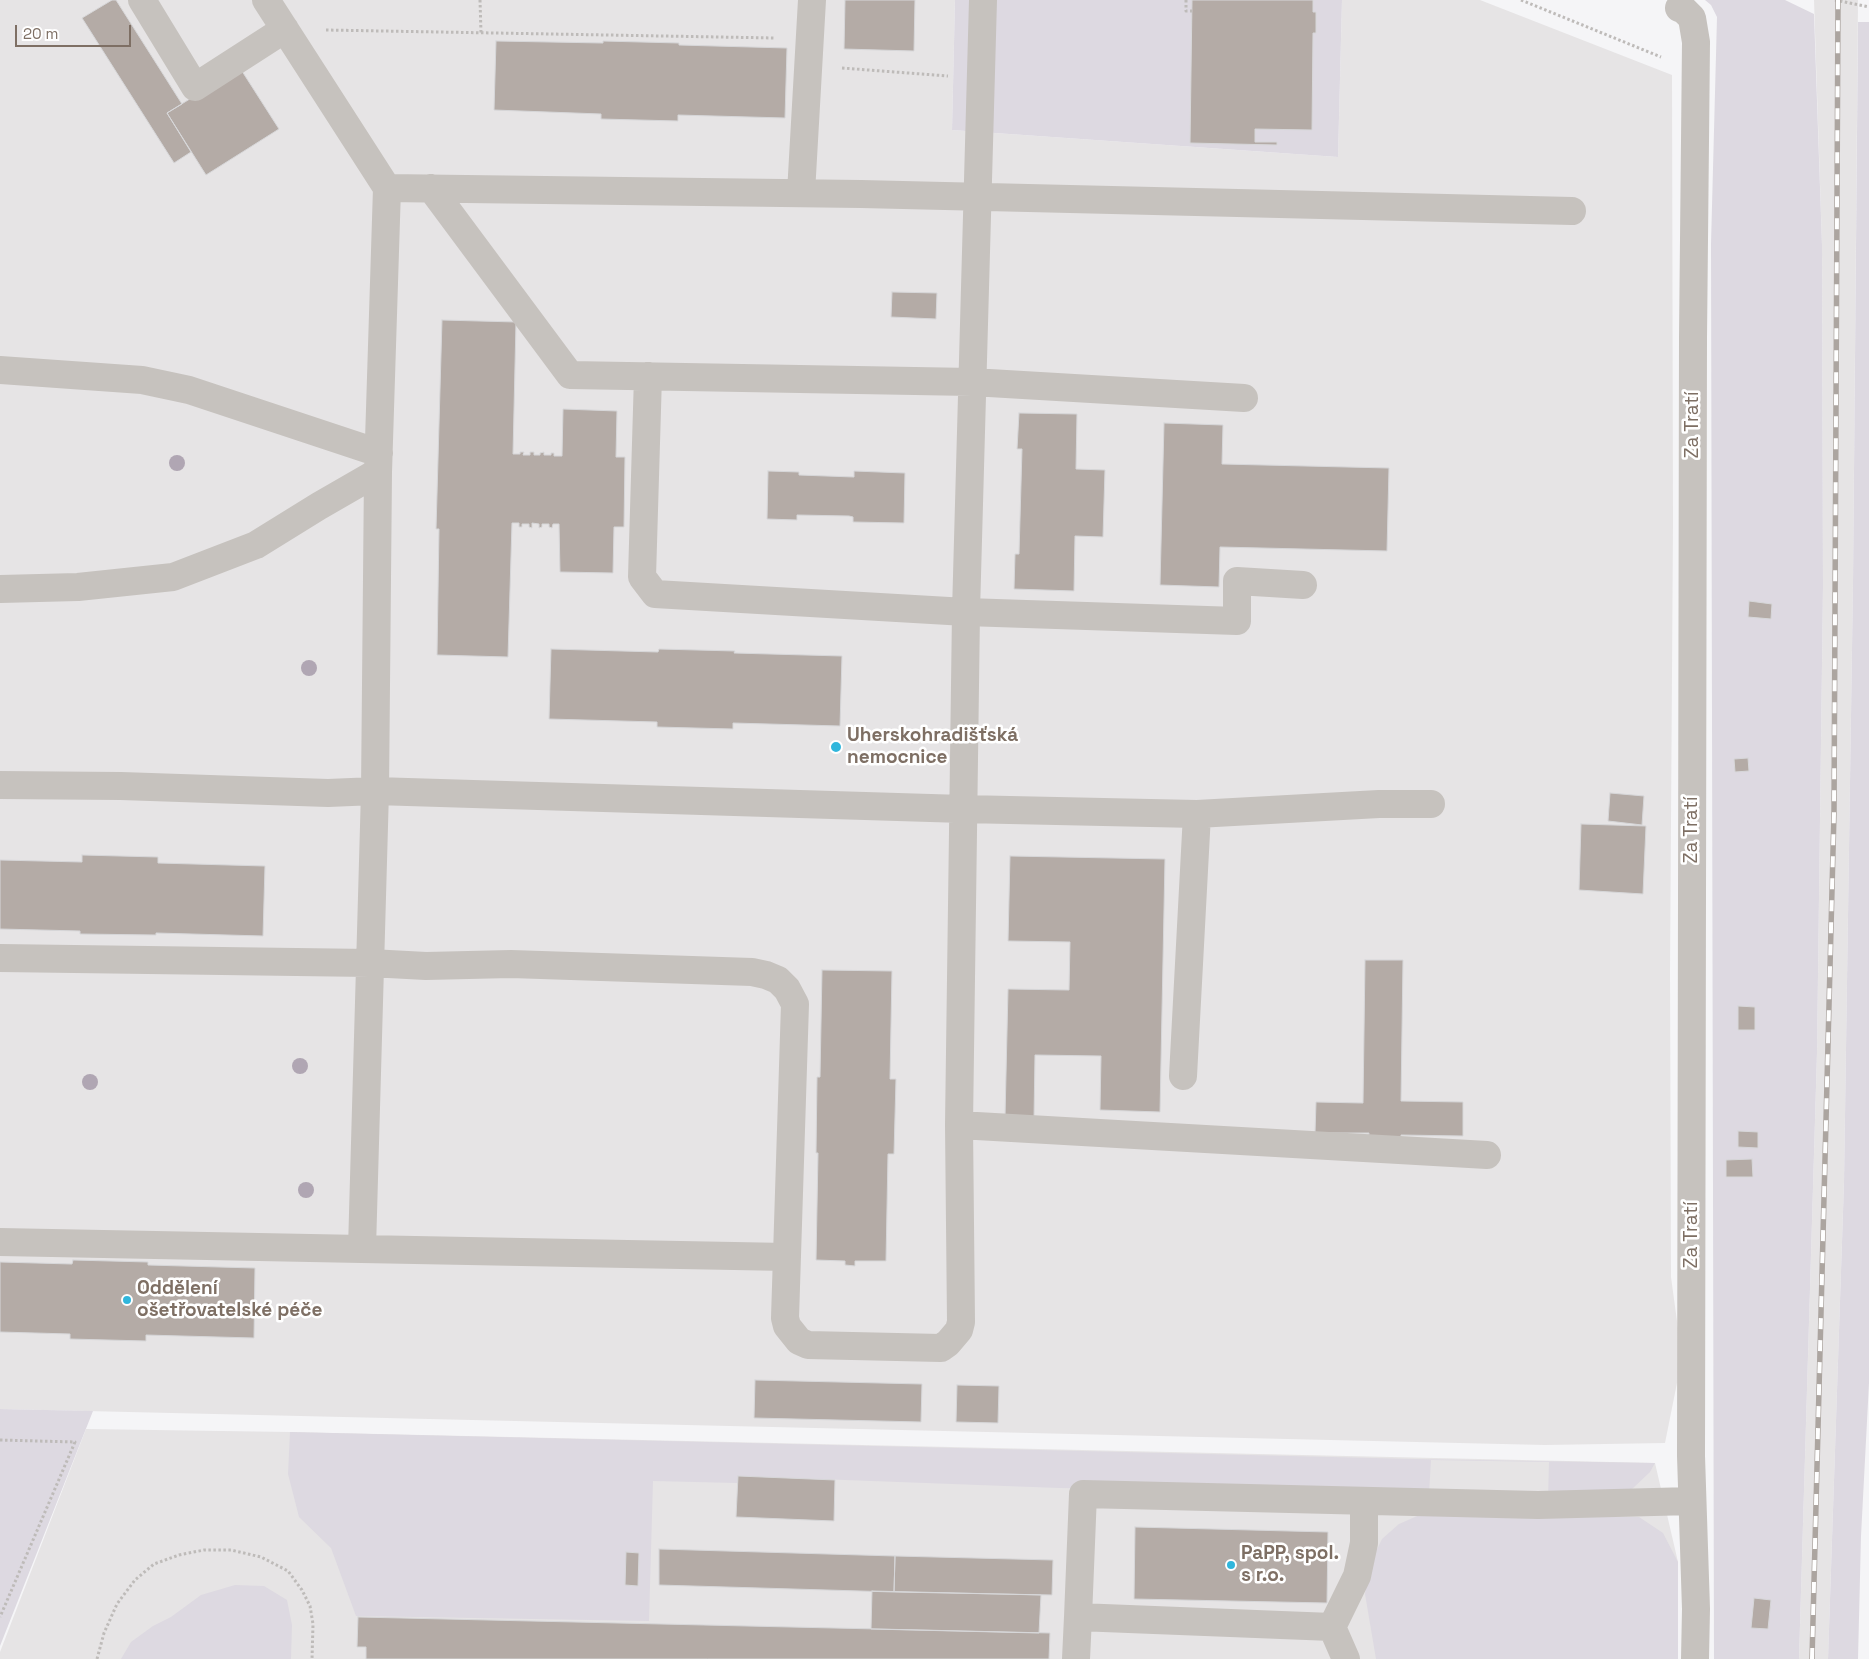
<!DOCTYPE html>
<meta charset="utf-8">
<style>
body{margin:0}
#map{position:relative;width:1869px;height:1659px;overflow:hidden;background:#f5f5f7;font-family:"Space Grotesk",sans-serif}
canvas{display:block}
.scale{position:absolute;left:15px;top:25px;width:116px;height:22px;box-sizing:border-box;border:2px solid #7e6f64;border-top:0;padding-left:6px;font-size:15px;line-height:18px;white-space:nowrap;color:#7e6f64;-webkit-text-stroke:4px #fff;paint-order:stroke}
</style>
<div id="map">
<canvas width="1869" height="1659"></canvas>
<div class="scale">20 m</div>
</div>
<script>
const context = document.querySelector('canvas').getContext('2d');
context.lineJoin = 'round';
function paint(path, color) {
  context.fillStyle = color;
  context.fill(path, 'evenodd');
}
function shape(rows) {
  const path = new Path2D();
  for (const r of rows) {
    path.moveTo(r[0], r[1]);
    for (let i = 2; i < r.length; i += 2) path.lineTo(r[i], r[i + 1]);
  }
  return path;
}
function stroke(path, color, width, dash) {
  context.strokeStyle = color;
  context.lineWidth = width;
  context.lineCap = dash ? 'butt' : 'round';
  context.setLineDash(dash || []);
  context.stroke(path);
}
function label(font, color, halo, rows, align = 'center') {
  context.font = font + ' "Space Grotesk",sans-serif';
  context.lineWidth = 5;
  context.setLineDash([]);
  context.textBaseline = 'middle';
  context.strokeStyle = halo;
  context.fillStyle = color;
  for (const [text, x, y, turn = 0] of rows) {
    context.save();
    context.translate(x, y);
    context.rotate((+turn || 0) * Math.PI / 180);
    context.textAlign = isNaN(turn) ? turn : align;
    if (halo) context.strokeText(text, 0, 0);
    context.fillText(text, 0, 0);
    context.restore();
  }
}
paint(shape([
 [0,0,955,0,952,130,1338,157,1342,0,1480,0,1672,75,1673,523,1670,971,1671,1277,1682,1358,1665,1443,1545,1445,0,1409],
 [1814,0,1858,0,1853,582,1844,1182,1828,1659,1799,1659,1817,1053,1823,587,1822,245],
 [86,1429,290,1432,1655,1463,1678,1562,1678,1659,0,1659,0,1652]
]), '#e6e4e5');
paint(shape([
 [955,0,1342,0,1338,157,952,130],
 [1705,0,1785,0,1814,14,1822,245,1823,587,1817,1053,1799,1659,1714,1659,1711,244,1717,17,1711,5],
 [1858,22,1869,22,1869,1383,1861,1536,1858,1659,1828,1659,1844,1182,1853,582],
 [0,1409,93,1411,0,1646],
 [290,1432,1415,1459,1655,1463,1650,1472,1632,1489,1548,1498,1549,1462,1431,1460,1429,1494,1059,1488,738,1476,737,1483,653,1481,649,1621,356,1616,331,1548,299,1517,288,1474],
 [1424,1513,1639,1517,1663,1533,1678,1562,1678,1659,1376,1659,1365,1594,1369,1566,1382,1539,1399,1524],
 [235,1585,264,1586,287,1600,292,1625,291,1659,121,1659,131,1642,153,1626,171,1617,201,1595]
]), '#ddd9e1');
const building = shape([
 [112,0,116,0,182,104,167,113,191,152,174,163,82,18,112,0],
 [845,0,915,0,914,51,844,49,845,0],
 [1192,0,1313,0,1313,12,1316,12,1316,33,1313,33,1312,130,1255,129,1255,142,1277,142,1277,145,1190,143,1192,0],
 [496,41,603,43,603,41,679,43,679,45,787,48,785,118,678,115,678,121,601,119,601,114,494,110,496,41],
 [240,68,279,129,206,175,167,113,240,68],
 [892,292,937,293,936,319,891,317,892,292],
 [442,320,516,322,513,454,520,454,520,452,524,452,523,455,530,455,530,452,534,452,534,455,540,455,540,453,544,452,544,455,551,455,551,453,554,453,554,456,562,456,563,409,617,411,616,457,625,457,624,527,614,527,613,573,560,572,559,524,553,524,552,528,549,527,549,524,542,524,542,527,539,528,539,524,532,523,532,528,529,527,529,524,522,524,522,527,519,527,519,523,512,523,508,657,437,655,439,529,436,529,442,320],
 [1019,413,1077,414,1076,469,1105,470,1103,537,1075,536,1074,591,1014,589,1015,554,1019,554,1022,449,1017,449,1019,413],
 [1164,423,1223,425,1222,464,1389,468,1387,551,1220,547,1219,587,1160,585,1164,423],
 [768,471,799,472,799,475,854,477,854,471,905,473,904,523,853,522,853,517,849,516,797,515,797,520,767,519,768,471],
 [1749,601,1772,604,1771,619,1748,617,1749,601],
 [551,649,658,652,659,649,735,651,734,653,842,656,840,726,733,723,733,729,657,727,657,722,549,719,551,649],
 [1748,758,1749,771,1735,772,1734,759,1748,758],
 [1610,793,1644,796,1642,825,1608,821,1610,793],
 [1581,824,1646,826,1643,894,1579,890,1581,824],
 [82,855,158,857,158,863,265,866,263,936,156,933,156,935,80,934,80,931,0,929,0,860,82,862,82,855],
 [1010,856,1165,859,1160,1112,1100,1110,1101,1056,1035,1055,1034,1118,1005,1117,1008,989,1069,990,1070,942,1008,941,1010,856],
 [1365,960,1403,960,1401,1101,1463,1102,1463,1136,1401,1135,1401,1144,1368,1144,1369,1133,1315,1133,1316,1102,1363,1103,1365,960],
 [822,970,892,971,890,1079,896,1079,894,1154,888,1154,886,1261,855,1261,855,1266,845,1265,845,1261,816,1260,818,1153,816,1153,817,1077,820,1077,822,970],
 [1738,1006,1755,1007,1755,1030,1738,1030,1738,1006],
 [1738,1131,1758,1132,1758,1148,1738,1147,1738,1131],
 [1752,1159,1753,1177,1726,1177,1726,1160,1752,1159],
 [73,1260,148,1262,148,1265,255,1268,254,1338,146,1335,146,1341,70,1339,70,1334,0,1332,0,1262,72,1264,73,1260],
 [755,1380,922,1384,921,1422,754,1418,755,1380],
 [957,1385,999,1386,998,1423,956,1422,957,1385],
 [738,1476,835,1480,834,1521,736,1517,738,1476],
 [1135,1527,1328,1532,1327,1603,1134,1599,1135,1527],
 [659,1549,895,1556,894,1592,659,1585,659,1549],
 [626,1552,639,1553,638,1586,625,1585,626,1552],
 [895,1556,1053,1560,1052,1595,894,1592,895,1556],
 [872,1591,1041,1595,1039,1633,871,1629,872,1591],
 [1754,1598,1771,1600,1768,1629,1751,1628,1754,1598],
 [358,1617,1050,1633,1049,1659,366,1659,366,1647,357,1647,358,1617]
]);
paint(building, '#b4aba6');
stroke(building, '#d7d7d9', 1);
stroke(shape([
 [480,0,481,33],
 [1186,0,1186,11,1192,11],
 [1521,0,1661,57],
 [1835,0,1869,7],
 [326,30,775,38],
 [842,68,948,76],
 [0,1440,75,1442,0,1617],
 [97,1659,104,1633,117,1604,135,1580,154,1564,179,1555,204,1550,231,1550,261,1557,288,1571,302,1590,310,1606,313,1624,312,1659]
]), '#bebbb9', 3, [2.5, 2.5]);
stroke(shape([
 [142,0,195,87,285,29],
 [266,0,387,188,861,194,1572,211],
 [1679,8,1684,10,1692,18,1696,42,1693,338,1691,1456,1696,1609,1695,1659],
 [387,188,378,472,375,791,362,1249,787,1257],
 [431,188,570,375,972,382,1244,398],
 [801,193,812,0],
 [0,370,142,380,189,390,379,453],
 [648,376,642,577,655,594,966,612,1237,621,1237,581,1303,585],
 [0,589,78,587,173,577,256,545,319,506,378,472],
 [0,785,121,786,328,793,375,791,963,809,1197,814,1379,804,1431,804],
 [0,958,370,963,426,966,511,964,752,972,766,975,778,980,787,989,795,1004,785,1318,787,1326,799,1341,808,1345,941,1348,948,1343,959,1330,961,1322,959,1125,966,612,983,0],
 [1183,1076,1197,814],
 [959,1125,1487,1155],
 [0,1242,362,1249],
 [1364,1501,1364,1543,1357,1576,1332,1627,1078,1617,1083,1494,1538,1505,1692,1501],
 [1332,1627,1346,1659],
 [1076,1659,1078,1617]
]), '#c6c2be', 28);
const rail = shape([
 [1812,1659,1834,813,1838,0]
]);
stroke(rail, '#aca5a0', 5.5);
stroke(rail, '#fff', 4, [11]);
context.fillStyle = '#b0a6b3';
for (const [x, y] of [
 [177,463],
 [309,668],
 [300,1066],
 [90,1082],
 [306,1190]
]) {
  context.beginPath();
  context.arc(x, y, 8, 0, 2 * Math.PI);
  context.fill();
}
for (const [x, y, r, color] of [
 [836,747,6,"#30b6dc"],
 [127,1300,5,"#30b6dc"],
 [1231,1565,5,"#30b6dc"]
]) {
  const dot = new Path2D();
  dot.arc(x, y, r, 0, 2 * Math.PI);
  context.fillStyle = color;
  context.fill(dot);
  stroke(dot, '#fff', 2);
}
label('19px', '#7e6f64', '#fff', [
 ["Za Tratí",1693,425,-90],
 ["Za Tratí",1692,830,-90],
 ["Za Tratí",1692,1235,-90]
]);
label('bold 19px', '#7e6f64', '#fff', [
 ["Uherskohradišťská",847,736],
 ["nemocnice",847,758],
 ["Oddělení",137,1289],
 ["ošetřovatelské péče",137,1311],
 ["PaPP, spol.",1241,1554],
 ["s r.o.",1241,1576]
], 'left');
</script>
